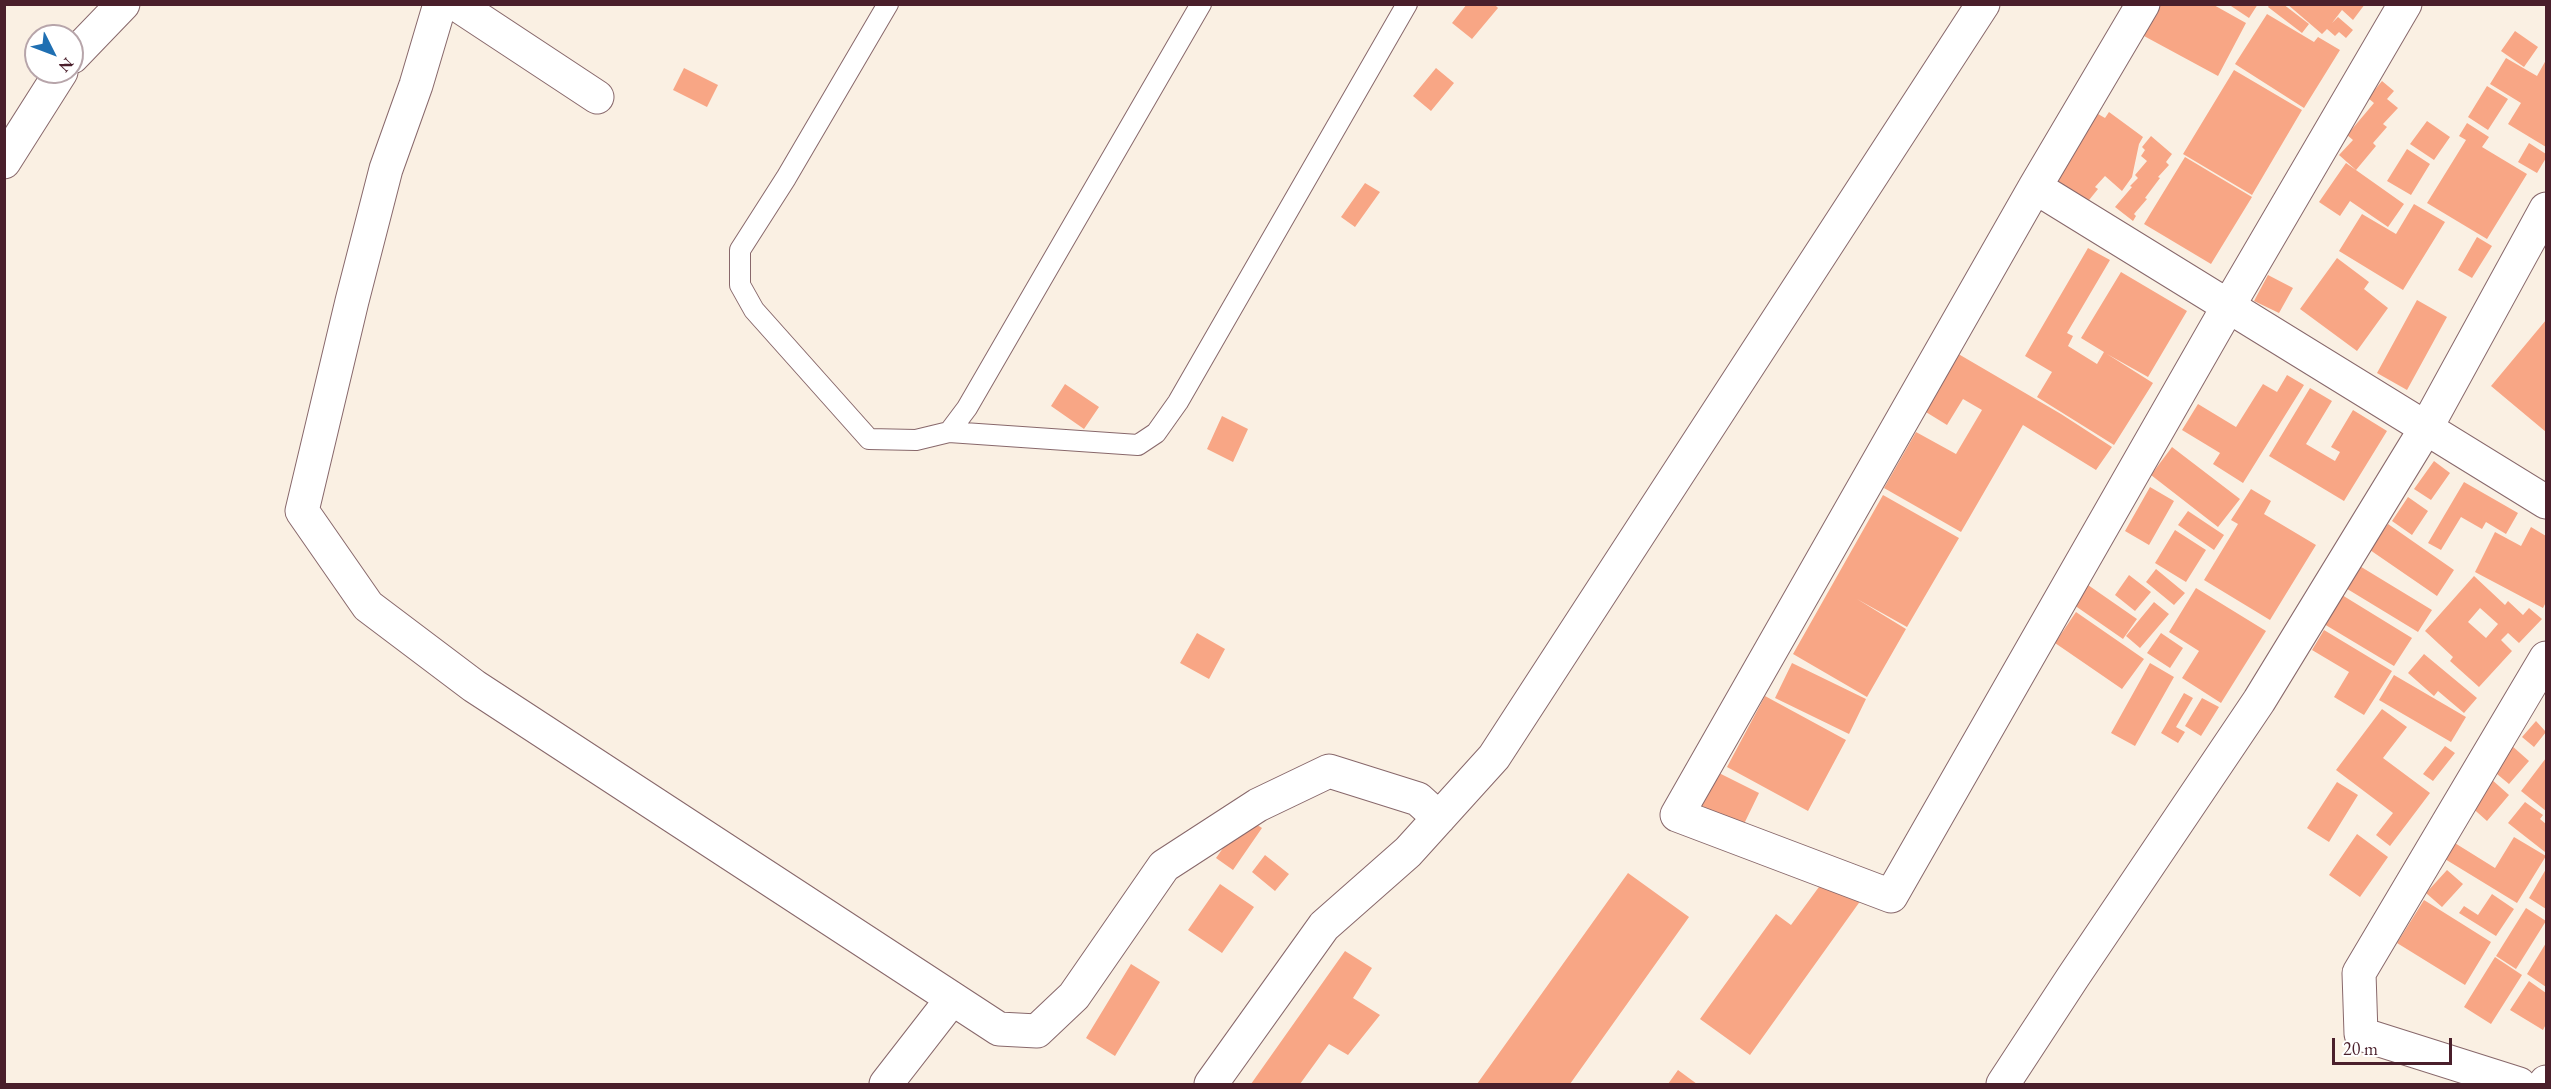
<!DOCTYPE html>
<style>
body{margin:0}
#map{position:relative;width:2551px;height:1089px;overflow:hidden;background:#faf0e3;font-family:"EB Garamond",serif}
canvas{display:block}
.frame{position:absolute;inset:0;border:6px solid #4a1f2b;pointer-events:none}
.north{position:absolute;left:24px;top:24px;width:60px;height:60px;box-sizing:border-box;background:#fff;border:2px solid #b7a5aa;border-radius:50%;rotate:132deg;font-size:16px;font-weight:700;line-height:24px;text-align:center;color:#4a1f2b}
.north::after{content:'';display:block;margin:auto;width:21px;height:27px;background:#1f6fb2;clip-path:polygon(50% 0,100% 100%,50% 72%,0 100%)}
.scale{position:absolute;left:2332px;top:1038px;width:120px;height:27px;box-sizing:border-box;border:3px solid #4a1f2b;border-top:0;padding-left:8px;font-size:18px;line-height:21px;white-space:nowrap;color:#4a1f2b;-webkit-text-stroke:4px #fff;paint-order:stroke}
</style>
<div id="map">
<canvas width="2551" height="1089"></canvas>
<div class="frame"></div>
<div class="north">N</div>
<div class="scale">20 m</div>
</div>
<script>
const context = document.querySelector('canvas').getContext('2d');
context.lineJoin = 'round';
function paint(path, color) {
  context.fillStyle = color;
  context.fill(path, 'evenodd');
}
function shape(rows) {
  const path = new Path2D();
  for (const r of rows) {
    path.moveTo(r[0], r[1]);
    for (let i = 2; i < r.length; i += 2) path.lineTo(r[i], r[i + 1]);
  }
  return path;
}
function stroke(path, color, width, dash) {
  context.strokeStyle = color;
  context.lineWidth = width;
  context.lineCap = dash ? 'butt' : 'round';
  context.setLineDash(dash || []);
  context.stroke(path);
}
paint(shape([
 [1467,4,1494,4,1498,8,1472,39,1452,23],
 [2161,4,2212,4,2246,23,2218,76,2144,36],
 [2228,4,2258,4,2249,18],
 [2270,4,2283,4,2309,24,2302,33,2268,7],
 [2287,4,2365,4,2353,20,2342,10,2332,23,2338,17,2353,30,2346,38,2339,32,2335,36,2327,29,2322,34],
 [2267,14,2314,42,2318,37,2340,50,2304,108,2235,64],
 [2515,31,2538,47,2524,67,2501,51],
 [2506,58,2537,76,2546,60,2546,147,2508,124,2521,103,2490,84],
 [684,68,718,85,707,107,673,90],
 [1436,68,1454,83,1431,111,1413,96],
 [2234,70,2302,110,2252,195,2183,154],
 [2382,81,2394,91,2387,99,2398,108,2383,124,2387,127,2373,143,2376,146,2356,170,2339,155,2353,140,2347,135,2374,103,2368,98],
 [2487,86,2508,99,2488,130,2468,117],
 [2109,112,2143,137,2139,144,2132,177,2122,191,2105,176,2095,187,2098,189,2085,205,2053,183,2098,114,2105,118],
 [2427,121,2450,137,2434,160,2410,144],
 [2467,123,2489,137,2482,147,2527,174,2487,239,2427,203,2466,140,2459,136],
 [2151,136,2172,154,2166,162,2169,165,2158,177,2160,178,2145,198,2147,199,2134,214,2136,216,2133,221,2115,207,2132,187,2130,186,2138,178,2135,175,2147,161,2141,156,2145,150,2142,147],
 [2529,143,2546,154,2546,158,2537,173,2518,162],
 [2407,149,2430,164,2411,195,2387,181],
 [2185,157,2252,197,2211,264,2144,224],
 [2346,163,2404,204,2388,227,2350,201,2340,216,2319,202],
 [1365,183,1380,192,1355,227,1341,217],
 [2414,204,2445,222,2403,290,2339,251,2362,214,2396,234],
 [2477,237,2492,246,2472,278,2458,270],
 [2088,248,2110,260,2067,333,2073,336,2068,346,2097,364,2104,352,2081,338,2121,272,2187,311,2148,377,2107,354,2153,383,2114,445,2037,397,2052,372,2025,356],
 [2337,258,2369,282,2364,289,2388,308,2357,351,2300,309],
 [2268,275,2293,288,2279,313,2254,301],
 [2417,300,2447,317,2407,390,2377,373],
 [2546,320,2546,432,2491,386],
 [1955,352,2061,414,2112,447,2096,470,2023,425,1961,532,1884,488,1916,432,1956,454,1982,410,1963,399,1947,425,1921,409],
 [2287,375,2304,385,2243,483,2213,464,2220,453,2182,430,2198,404,2236,427,2263,384,2277,392],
 [1065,384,1099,407,1084,429,1051,406],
 [2310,388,2332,401,2306,444,2335,461,2340,452,2331,447,2353,410,2387,431,2344,501,2269,456],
 [1222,416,1248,429,1233,462,1207,449],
 [2172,447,2240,499,2218,527,2151,475],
 [2434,461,2450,473,2431,500,2414,489],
 [2464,482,2518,513,2506,534,2486,522,2482,529,2461,517,2441,550,2428,543],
 [2150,487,2174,501,2149,545,2125,531],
 [2251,489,2271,501,2264,514,2316,545,2270,620,2204,580,2238,524,2231,520],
 [1883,495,1959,538,1907,627,1857,599,1906,629,1867,697,1793,654],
 [2408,497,2428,511,2412,535,2392,521],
 [2188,511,2224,535,2214,550,2178,525],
 [2388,524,2454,570,2437,596,2370,550],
 [2531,527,2546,536,2546,602,2543,608,2475,572,2495,532,2521,546],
 [2175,530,2206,550,2186,582,2155,563],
 [2358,565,2432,610,2418,632,2344,587],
 [2156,569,2185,593,2174,605,2146,582],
 [2129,575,2151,592,2135,611,2115,595],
 [2474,576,2505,605,2508,601,2523,615,2529,608,2542,619,2519,643,2508,633,2501,640,2512,651,2479,687,2450,661,2453,657,2425,631],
 [2480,608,2498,624,2486,638,2468,622],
 [2088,585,2137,619,2123,639,2074,605],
 [2196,588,2266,631,2221,703,2182,678,2199,651,2169,632],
 [2342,595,2412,638,2394,666,2324,624],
 [2154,602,2169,614,2140,648,2126,636],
 [2076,612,2144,659,2122,689,2055,643],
 [2324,630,2392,671,2364,715,2334,697,2349,672,2312,650],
 [1197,633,1225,649,1209,679,1180,663],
 [2161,633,2183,648,2170,668,2147,653],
 [2424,654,2477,698,2464,713,2438,691,2434,696,2408,673],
 [1792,663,1866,699,1849,734,1775,698],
 [2150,663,2174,677,2135,746,2111,733],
 [2394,675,2466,717,2451,742,2379,700],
 [2184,693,2193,698,2176,727,2185,732,2178,743,2161,733],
 [1765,696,1846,740,1808,811,1727,767],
 [2202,698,2219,707,2201,736,2185,726],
 [2382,709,2407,727,2383,758,2430,793,2390,846,2376,835,2393,813,2336,770],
 [2536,721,2546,732,2534,747,2522,737],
 [2511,745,2529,761,2509,784,2491,769],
 [2445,746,2455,753,2433,781,2423,774],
 [2546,758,2546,811,2521,791],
 [1715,771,1759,793,1743,826,1698,804],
 [2490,778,2509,795,2487,821,2468,804],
 [2337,782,2358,795,2329,842,2307,828],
 [2525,802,2543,815,2540,819,2546,824,2545,852,2508,823],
 [1245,817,1262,828,1233,870,1216,858],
 [2357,834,2388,857,2360,897,2329,875],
 [2514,837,2546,856,2517,903,2440,856,2450,840,2495,868],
 [1265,855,1289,874,1275,891,1252,872],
 [2546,869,2546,909,2529,898],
 [2447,870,2463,884,2442,907,2426,893],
 [1628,873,1689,917,1570,1084,1477,1084],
 [1827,876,1861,900,1750,1055,1700,1019,1776,914,1791,925],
 [1220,884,1254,907,1222,953,1188,930],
 [2492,894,2514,909,2496,936,2459,913,2464,906,2478,915],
 [2424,900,2491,942,2465,985,2397,943],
 [2526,908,2546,921,2516,969,2496,956],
 [2546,943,2546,987,2527,974],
 [1345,951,1372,968,1353,998,1380,1015,1348,1055,1329,1044,1300,1084,1251,1084],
 [2495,957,2522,975,2491,1024,2464,1007],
 [1131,964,1160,982,1115,1056,1086,1038],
 [2529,981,2546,993,2546,1024,2543,1030,2510,1010],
 [1678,1070,1697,1084,1668,1084]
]), '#f8a685');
const lane = shape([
 [888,4,786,178,740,250,740,285,754,310,869,439,916,440,949,432,967,408,1201,4],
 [949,432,1138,445,1156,433,1178,402,1407,4]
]);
const street = shape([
 [440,4,416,85,386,169,352,301,302,511,368,606,474,686,999,1029,1037,1031,1074,996,1164,866,1258,805,1329,771,1418,799,1439,818],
 [456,4,597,97],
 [2143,4,2035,187,1677,815,1891,896,2229,305,2405,4],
 [72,57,123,4],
 [4,162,61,72],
 [2035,187,2546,502],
 [886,1084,952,999],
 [1211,1084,1324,926,1408,852,1494,757,1983,4],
 [2003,1084,2073,977,2259,701,2426,428,2546,209],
 [2519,1084,2361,1034,2359,973,2546,658],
 [2545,1084,2546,1082]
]);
stroke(lane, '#88686b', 22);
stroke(street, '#88686b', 35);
stroke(lane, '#fff', 20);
stroke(street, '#fff', 33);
</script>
